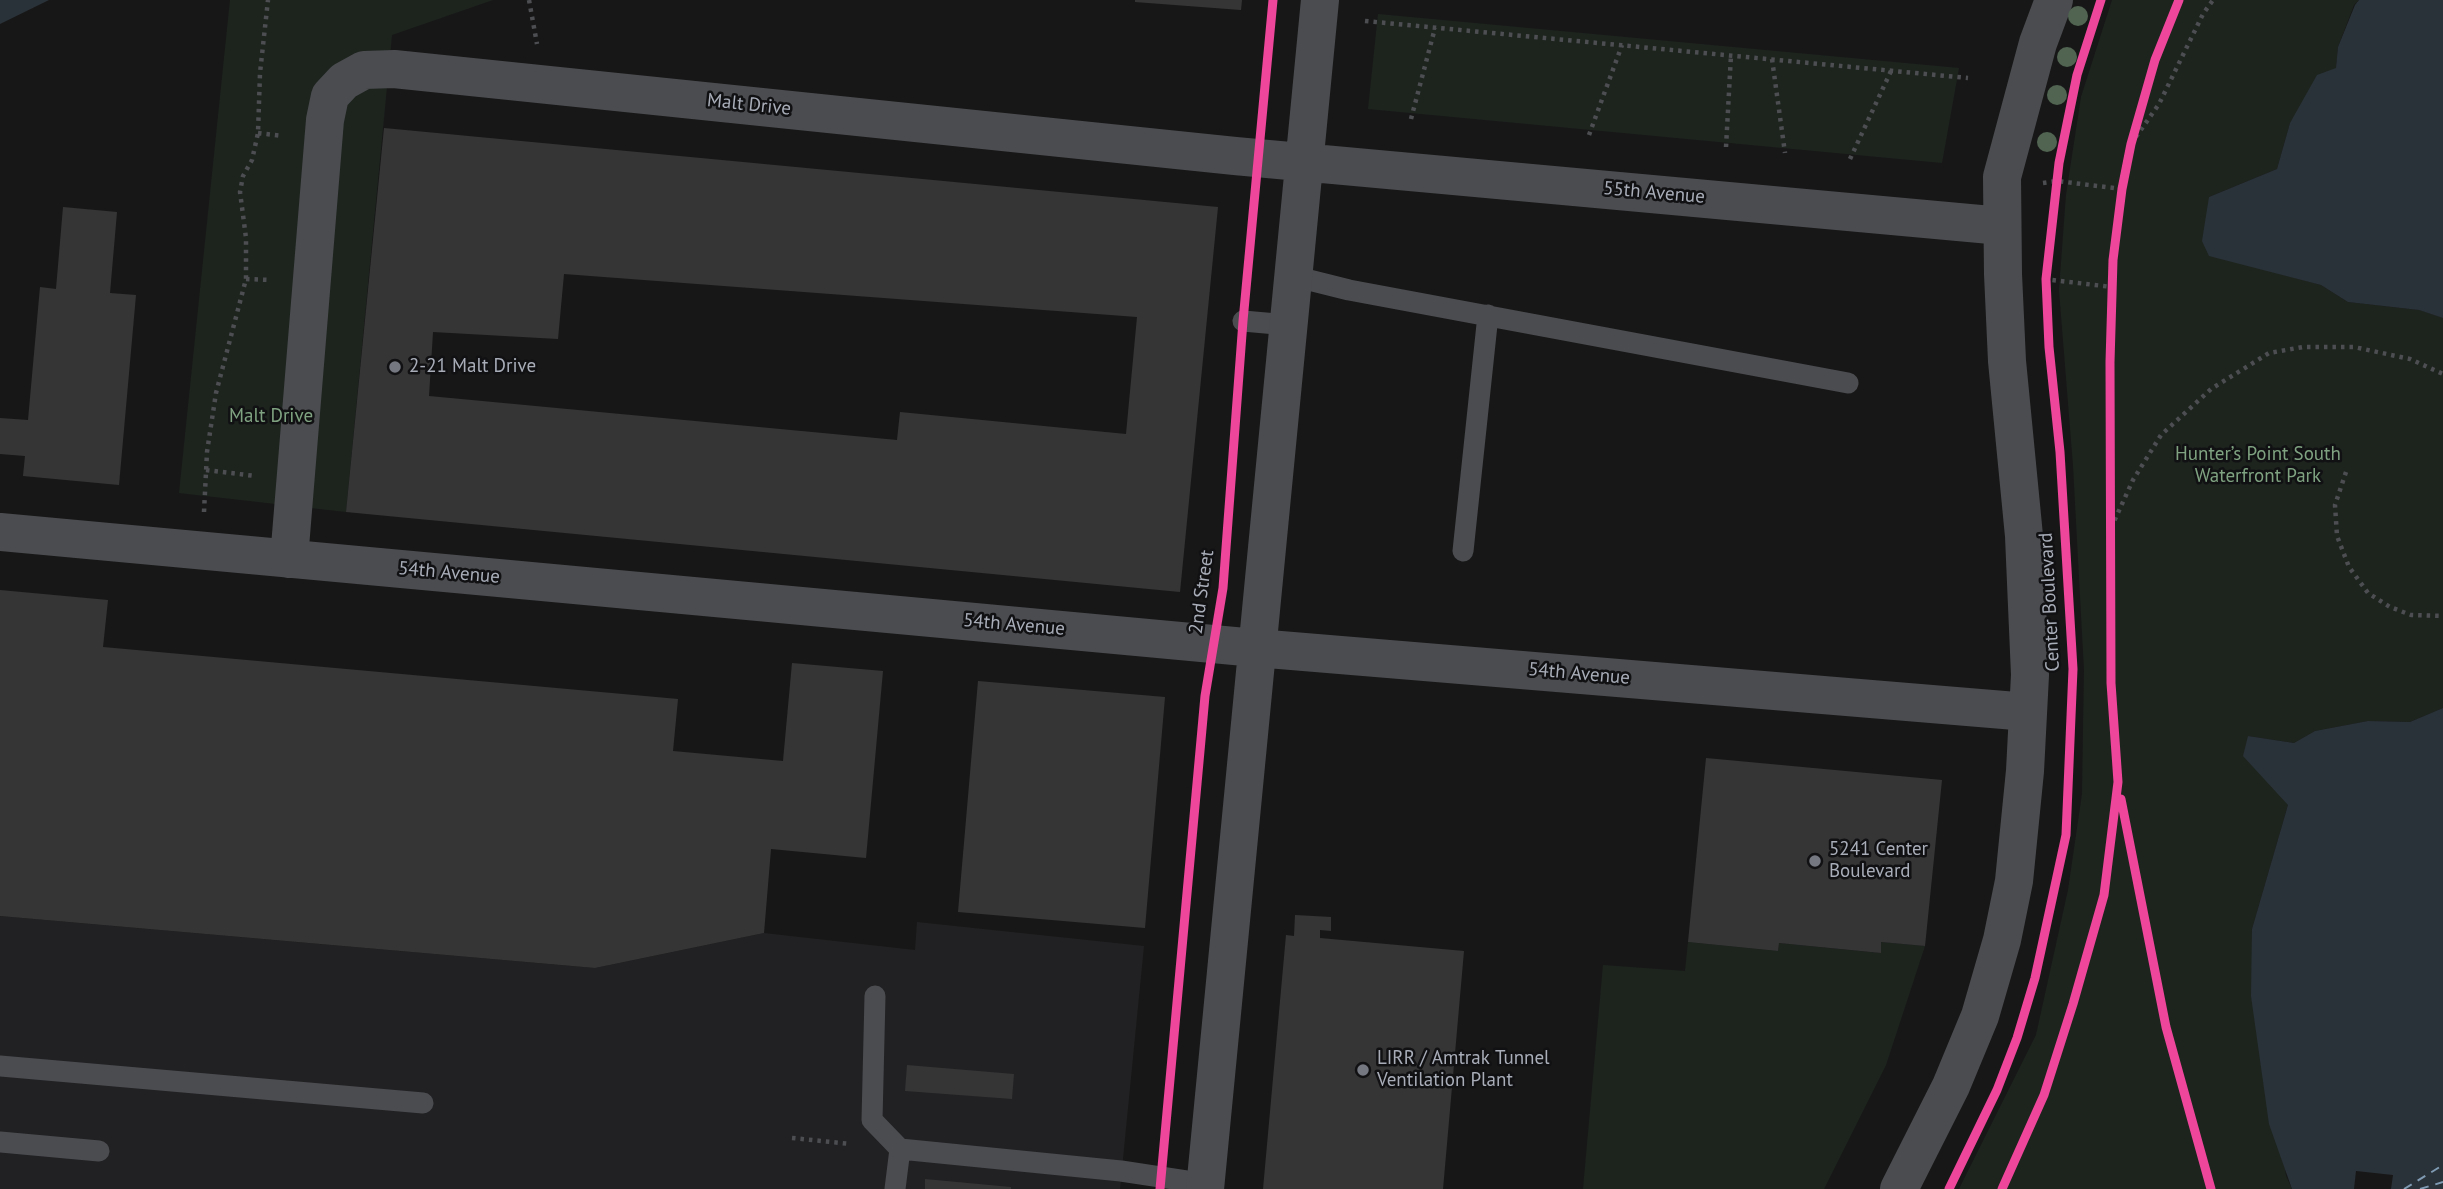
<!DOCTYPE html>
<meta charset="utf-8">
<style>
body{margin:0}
canvas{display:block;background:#171717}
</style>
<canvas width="2443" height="1189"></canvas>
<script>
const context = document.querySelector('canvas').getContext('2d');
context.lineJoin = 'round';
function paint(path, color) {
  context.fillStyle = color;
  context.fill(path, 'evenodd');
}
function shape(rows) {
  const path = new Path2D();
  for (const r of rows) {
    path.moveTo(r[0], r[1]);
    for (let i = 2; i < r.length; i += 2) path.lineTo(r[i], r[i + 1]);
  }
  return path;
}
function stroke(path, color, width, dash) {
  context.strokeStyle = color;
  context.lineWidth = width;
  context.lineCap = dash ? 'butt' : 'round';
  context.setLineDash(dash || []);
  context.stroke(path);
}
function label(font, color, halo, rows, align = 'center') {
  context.font = font + ' "PT Sans",sans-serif';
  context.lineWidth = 5;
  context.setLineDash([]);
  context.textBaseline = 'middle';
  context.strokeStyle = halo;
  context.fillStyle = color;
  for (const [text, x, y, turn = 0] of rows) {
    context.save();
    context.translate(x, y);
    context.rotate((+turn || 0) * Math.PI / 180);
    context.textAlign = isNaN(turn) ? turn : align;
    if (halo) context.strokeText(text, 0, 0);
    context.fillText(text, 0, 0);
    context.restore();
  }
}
paint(shape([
 [0,916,595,968,764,933,915,950,917,922,1144,946,1120,1189,0,1189]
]), '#212123');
paint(shape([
 [230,0,493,0,392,35,346,512,179,493],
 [2112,0,2359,0,2354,5,2338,47,2336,69,2290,123,2277,169,2209,197,2269,271,2321,285,2348,302,2419,310,2443,318,2443,708,2410,722,2368,721,2315,731,2294,743,2248,736,2288,805,2252,929,2286,1176,2292,1189,1959,1189,2036,1035,2068,890,2082,794,2084,670,2073,465,2059,290,2066,195,2081,97],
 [1378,14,1959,68,1942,163,1368,109],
 [1688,942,1778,951,1779,943,1880,953,1881,942,1925,946,1886,1065,1824,1189,1583,1189,1603,965,1685,971]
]), '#1d241e');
paint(shape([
 [0,0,49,0,0,24],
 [2359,0,2443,0,2443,318,2419,310,2348,302,2321,285,2209,256,2202,241,2209,197,2277,169,2290,123,2317,75,2336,68,2338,47,2355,5],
 [2443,708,2443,1189,2292,1189,2269,1124,2251,996,2252,929,2288,805,2243,756,2248,736,2294,743,2315,731,2368,721,2410,722]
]), '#2a3239');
paint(shape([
 [2356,1171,2393,1175,2391,1189,2354,1189]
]), '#171717');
stroke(shape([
 [2404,1189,2443,1165],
 [2420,1189,2443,1182]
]), '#7f9bb3', 2, [9, 7]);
paint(shape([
 [1135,0,1242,0,1241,10,1135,2],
 [384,128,1218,207,1180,592,346,512],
 [564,274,1137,317,1126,434,900,412,897,440,429,396,433,332,558,339],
 [63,207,117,212,110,293,136,295,119,485,23,476,25,456,0,454,0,418,28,420,40,287,56,289],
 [0,590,108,600,103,647,678,699,673,751,783,761,792,663,883,671,866,858,771,849,764,933,595,968,0,916],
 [978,681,1165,697,1145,928,958,912],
 [1706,758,1942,780,1925,946,1881,942,1881,953,1779,943,1778,951,1688,942],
 [1295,915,1331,917,1331,931,1320,930,1320,938,1464,951,1443,1189,1263,1189,1286,935,1294,936],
 [907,1065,1014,1074,1012,1099,905,1091],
 [925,1179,1011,1187,1011,1189,925,1189]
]), '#353536');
stroke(shape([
 [529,0,537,44],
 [1365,21,1968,78],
 [1772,59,1785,153],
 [1411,119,1435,28],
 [258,133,283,136],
 [1589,135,1622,45],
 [2131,144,2159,104,2203,14,2213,0],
 [1726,147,1731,55],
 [1850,159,1891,71],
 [2043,183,2057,181,2122,189],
 [246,279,271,280],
 [2044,279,2112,287],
 [206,470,255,476],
 [2346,472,2335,505,2337,536,2349,567,2368,593,2390,607,2411,615,2443,616],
 [204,512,207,452,216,393,246,279,246,238,240,192,243,176,252,160,258,133,260,73,268,0],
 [2111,528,2133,480,2161,435,2211,389,2269,353,2303,347,2354,347,2410,359,2443,374],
 [792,1138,851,1144]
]), '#4d4e52', 4.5, [3.5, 5]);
stroke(shape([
 [1293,276,1349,290,1848,383],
 [1243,321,1288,325],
 [1463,551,1488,315],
 [875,996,872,1120,900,1149,895,1189],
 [0,1066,423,1103],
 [0,1142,99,1151],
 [900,1149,1121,1171,1206,1184]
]), '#4b4c50', 21);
stroke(shape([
 [0,532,1256,648,2028,712],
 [289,559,325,120,330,96,344,81,364,70,394,69,1235,156,2002,226],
 [1205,1189,1320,0],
 [1899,1189,1951,1086,1980,1016,2002,940,2014,881,2025,771,2030,675,2024,536,2007,361,2003,274,2002,177,2038,43,2054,0]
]), '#4b4c50', 38);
stroke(shape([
 [2121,799,2166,1027,2211,1189],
 [1160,1189,1205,696,1223,588,1243,321,1273,0],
 [1949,1189,1997,1090,2017,1038,2035,978,2066,835,2073,669,2060,452,2049,347,2046,279,2059,163,2077,75,2101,0],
 [2002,1189,2044,1095,2073,1004,2104,895,2118,782,2111,683,2110,362,2113,260,2122,189,2131,144,2155,60,2179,0]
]), '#ed469a', 9);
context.fillStyle = '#506451';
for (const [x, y] of [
 [2078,16],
 [2067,57],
 [2057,95],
 [2047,142]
]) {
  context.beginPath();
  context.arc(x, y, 10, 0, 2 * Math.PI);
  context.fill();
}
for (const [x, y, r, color] of [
 [395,367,7,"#757880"],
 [1815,861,7,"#757880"],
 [1363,1070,7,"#757880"]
]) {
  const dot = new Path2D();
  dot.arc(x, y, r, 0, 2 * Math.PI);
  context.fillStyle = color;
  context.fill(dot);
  stroke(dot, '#111113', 2.5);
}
label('19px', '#a8adb8', '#111113', [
 ["Malt Drive",749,105,6],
 ["55th Avenue",1654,193,5],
 ["54th Avenue",449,573,5],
 ["2nd Street",1202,592,-82],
 ["Center Boulevard",2050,602,-93],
 ["54th Avenue",1014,625,5],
 ["54th Avenue",1579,674,5]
]);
label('19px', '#a8adb8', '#111113', [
 ["2-21 Malt Drive",409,367],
 ["5241 Center",1829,850],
 ["Boulevard",1829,872],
 ["LIRR / Amtrak Tunnel",1377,1059],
 ["Ventilation Plant",1377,1081]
], 'left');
label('19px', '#7fa381', '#111113', [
 ["Malt Drive",271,417],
 ["Hunter’s Point South",2258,455],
 ["Waterfront Park",2258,477]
]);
</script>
